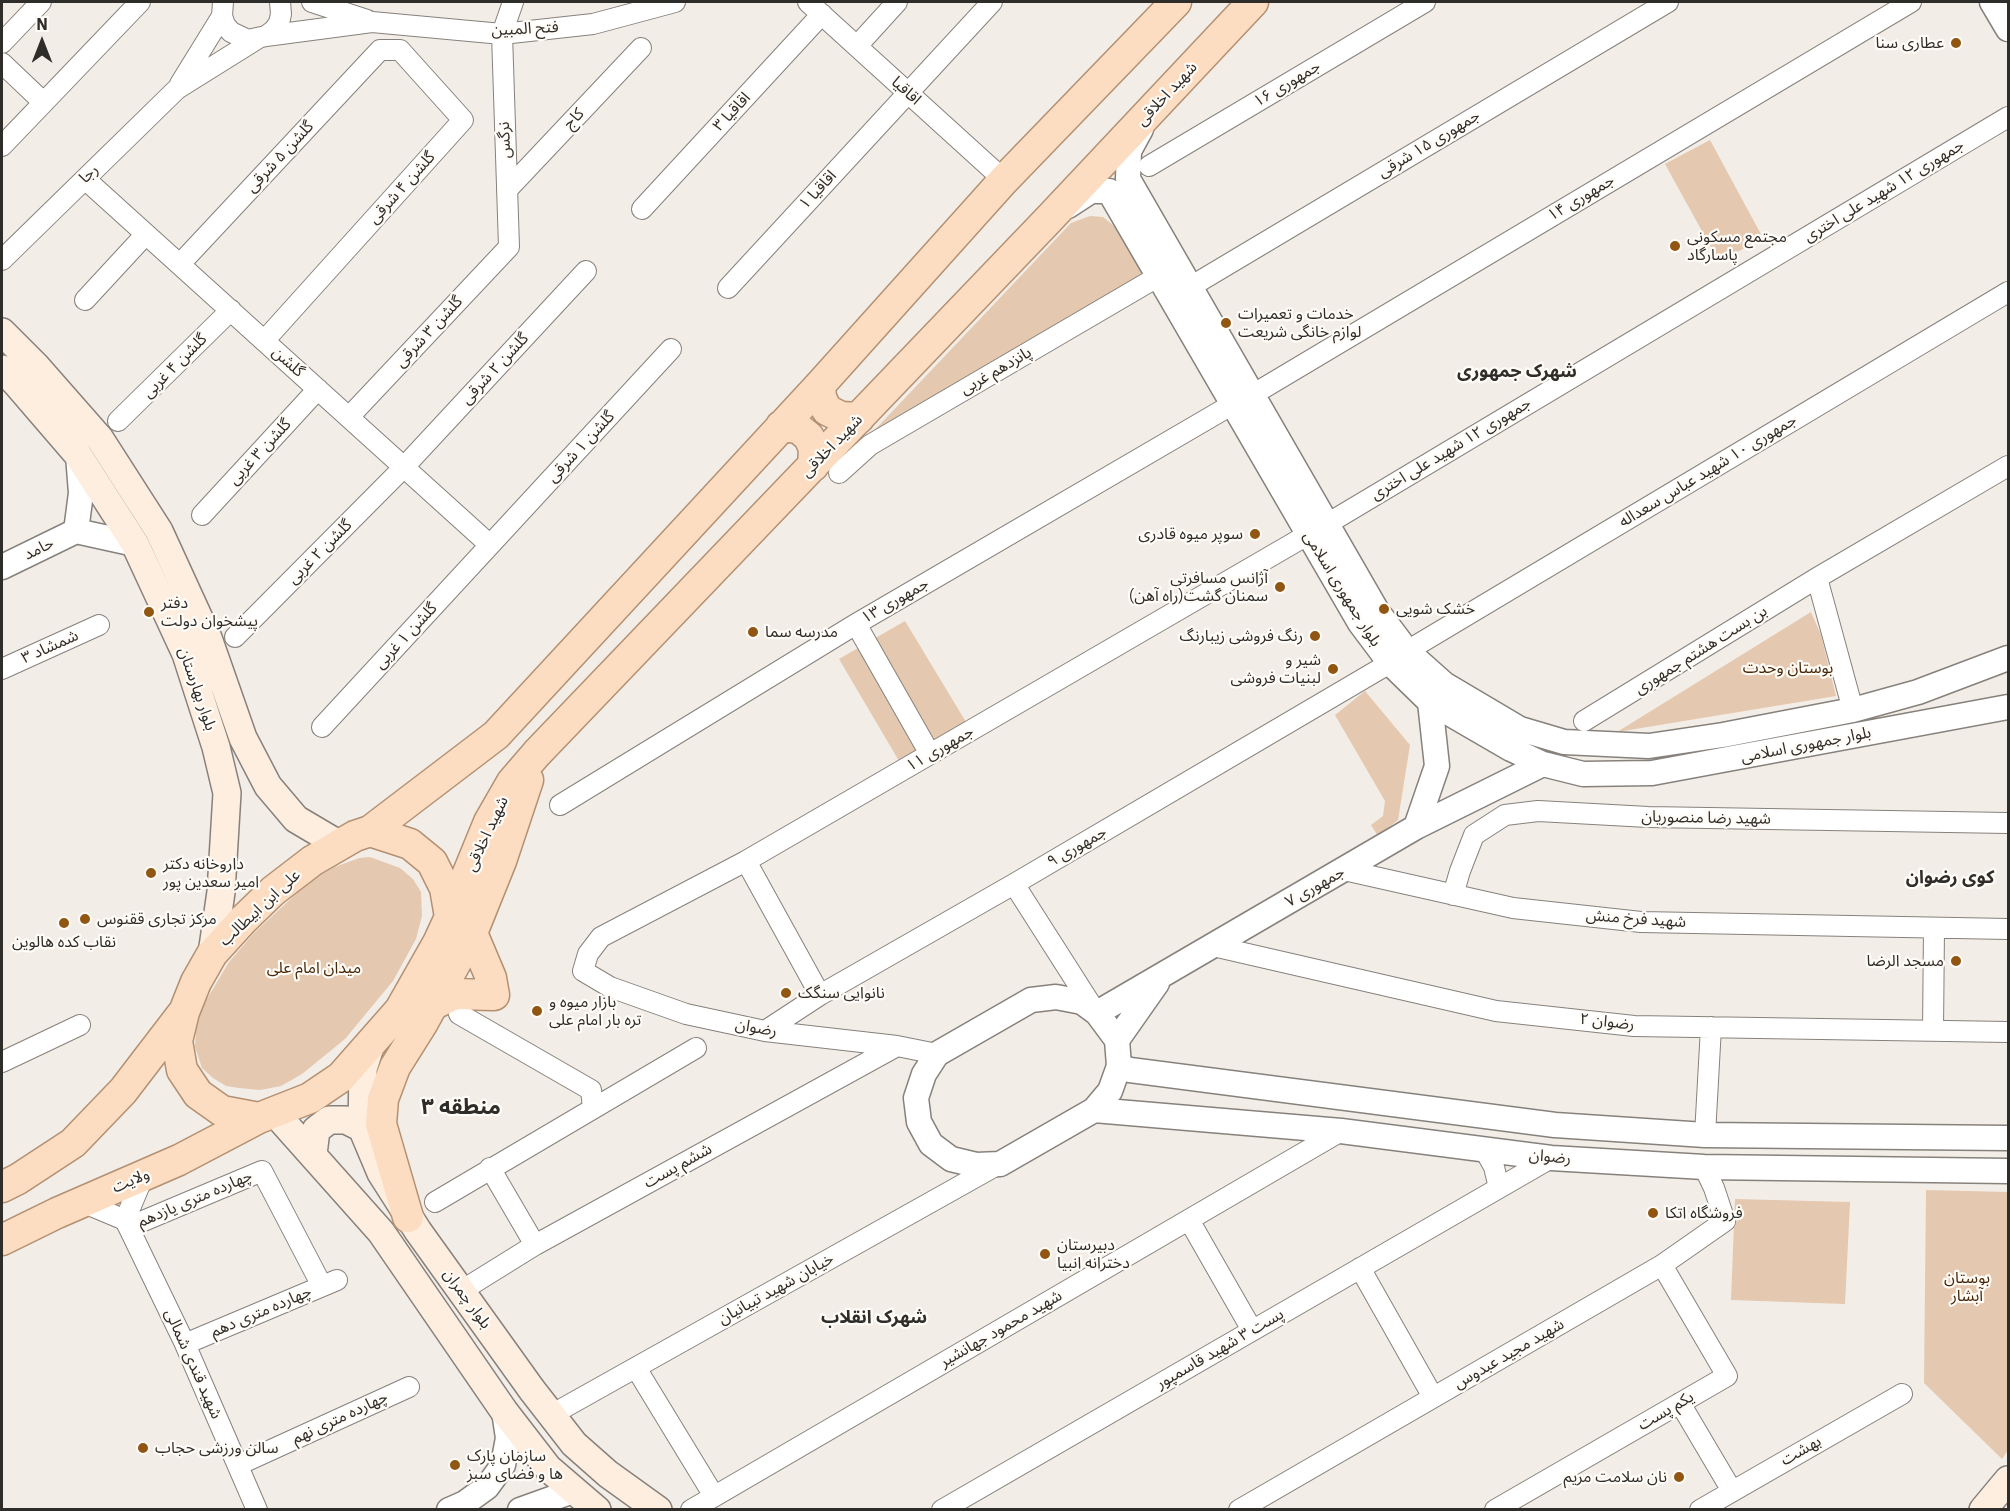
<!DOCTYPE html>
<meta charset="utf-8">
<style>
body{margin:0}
#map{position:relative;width:2010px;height:1511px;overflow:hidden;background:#f3ede7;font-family:"IBM Plex Sans",sans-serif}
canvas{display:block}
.frame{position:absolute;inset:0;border:3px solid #2f2d2a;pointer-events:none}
.north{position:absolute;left:12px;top:12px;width:60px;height:60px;-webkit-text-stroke:4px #fffbf7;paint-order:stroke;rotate:0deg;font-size:16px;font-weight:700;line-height:24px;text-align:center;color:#2f2d2a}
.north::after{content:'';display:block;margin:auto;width:21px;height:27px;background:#2f2d2a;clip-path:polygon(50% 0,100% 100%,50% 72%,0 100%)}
</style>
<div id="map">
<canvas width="2010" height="1511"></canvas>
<div class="frame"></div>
<div class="north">N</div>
</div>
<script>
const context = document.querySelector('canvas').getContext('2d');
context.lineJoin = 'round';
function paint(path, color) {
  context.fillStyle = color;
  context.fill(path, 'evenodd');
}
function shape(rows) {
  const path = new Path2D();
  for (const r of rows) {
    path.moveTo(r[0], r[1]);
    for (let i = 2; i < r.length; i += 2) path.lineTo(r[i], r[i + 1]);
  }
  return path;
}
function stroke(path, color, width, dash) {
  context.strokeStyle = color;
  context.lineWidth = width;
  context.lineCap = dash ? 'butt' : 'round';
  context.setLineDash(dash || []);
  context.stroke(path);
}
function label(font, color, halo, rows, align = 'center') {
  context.font = font + ' "IBM Plex Sans","Noto Sans Arabic",sans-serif';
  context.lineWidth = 4.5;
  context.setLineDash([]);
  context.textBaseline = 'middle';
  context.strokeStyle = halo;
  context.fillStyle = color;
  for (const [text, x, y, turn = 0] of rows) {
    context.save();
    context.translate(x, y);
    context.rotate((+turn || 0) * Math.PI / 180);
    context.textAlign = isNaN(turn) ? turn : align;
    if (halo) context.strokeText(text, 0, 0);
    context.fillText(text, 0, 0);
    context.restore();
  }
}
paint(shape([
 [1710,140,1763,238,1719,262,1665,164],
 [1090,216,1103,217,1119,230,1150,281,868,437,1071,223],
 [1811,612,1821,635,1836,696,1617,732],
 [905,621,969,727,902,766,839,659],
 [1365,691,1410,745,1398,820,1378,836,1371,825,1383,816,1385,801,1335,715],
 [370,857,400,868,413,879,421,892,422,916,416,939,393,981,345,1039,302,1074,281,1086,260,1090,239,1088,226,1086,213,1078,202,1068,195,1047,196,1027,204,1004,229,962,254,933,310,881,335,867,359,858],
 [1926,1190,2008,1192,2008,1450,2002,1459,1924,1383],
 [1735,1199,1850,1202,1845,1304,1731,1300]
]), '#e4c8af');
const minor = shape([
 [223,2,222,16,225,25,231,32,248,40,266,36,274,30,279,23,281,14,280,2],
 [312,2,367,20],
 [808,2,1004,180],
 [266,36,372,22,502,34,593,24,675,2],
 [2,43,41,2],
 [857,46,897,2],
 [2,63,43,102],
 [180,84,222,16],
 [2,146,140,2],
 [1149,166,1425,2],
 [85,179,490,545],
 [507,190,641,48],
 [642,209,822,14],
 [2,260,177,89,257,39],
 [180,264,380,50,400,50,463,120,264,341],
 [1190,287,1668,2],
 [728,288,992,2],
 [85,300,146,234],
 [1252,395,1911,2],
 [349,417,509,247,502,34,513,2],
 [118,421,231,310],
 [839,473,870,445,1159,276],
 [202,515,318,389],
 [1327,524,2008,117],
 [1817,578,1853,710],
 [856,624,930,754],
 [235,637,404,467,586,271],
 [1407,651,2008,292],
 [2,669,99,625],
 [1584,721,1817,578,2008,466],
 [322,727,671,349],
 [560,805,856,624,1233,404],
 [746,861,820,995],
 [1344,870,1513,908,1641,922,2008,929],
 [1014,884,1095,1011],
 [1453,895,1460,871,1474,835,1505,815,1538,811,1648,817,2008,823],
 [1213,946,1496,1011,1634,1026,2008,1032],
 [459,1014,591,1090,593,1108],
 [765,1031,820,995,1014,884,1390,663],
 [1933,1031,1934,928],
 [937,1054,897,1046,765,1031,686,1014,610,987,583,971,588,954,601,937,746,861,1309,534],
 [2,1062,80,1025],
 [1705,1135,1711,1027],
 [1484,1149,1494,1167,1499,1188,1551,1158],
 [490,1168,535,1245],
 [82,1202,125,1220,144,1175],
 [435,1202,696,1048],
 [125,1220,185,1344,257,1510],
 [1189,1220,1252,1330],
 [129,1227,262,1171,322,1286],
 [1360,1268,1433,1397],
 [461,1291,535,1245,897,1046],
 [185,1344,337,1280],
 [636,1368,714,1496],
 [1680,1403,1732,1491],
 [551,1415,999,1164],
 [238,1465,409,1387],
 [691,1510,1341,1131],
 [942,1510,1499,1188],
 [1239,1510,1662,1265,1725,1221,1714,1188,1704,1167],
 [1495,1510,1727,1376,1662,1265],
 [1700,1510,1902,1394]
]);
const tertiary = shape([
 [1992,2,2008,29],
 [1141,129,1129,151,1128,179,1377,611,1407,651,1444,684,1520,729,1564,742,1649,746,1723,735,1853,710,1918,692,2008,658],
 [1068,206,1091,191,1109,191,1360,623,1390,663,1430,702,1511,749,1543,764,1583,774,1652,773,2008,707],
 [76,531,81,493,78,455],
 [76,531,135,544],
 [2,567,76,531],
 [1416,827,1437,766,1430,702],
 [1056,997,1082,1002,1097,1013,1117,1040,1119,1066,1110,1091,1094,1110,1000,1164,976,1165,951,1159,931,1144,919,1122,916,1098,924,1074,937,1054,1031,1000,1056,997],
 [1097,1013,1416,827,1543,764],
 [1117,1040,1157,983],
 [1119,1066,1130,1070,1555,1125,1705,1135,2008,1138],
 [1094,1110,1341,1131,1551,1158,1704,1167,2008,1171],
 [449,1510,465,1503,487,1487,503,1465,508,1438,504,1411],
 [520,1510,573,1491]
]);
const secondary = shape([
 [2,332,35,365,100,439,159,531,208,638,243,738,268,786,296,819,340,845],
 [2,369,16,383,78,455,135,544,186,654,216,747,227,793,221,892,212,954],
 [371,1044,363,1069,362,1128,381,1173,418,1231,532,1390,574,1444,608,1474,658,1510],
 [275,1113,381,1232,504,1411,548,1468,597,1510],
 [313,1154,316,1130,329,1120,346,1120,362,1128],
 [1983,1510,2008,1480]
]);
const primary = shape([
 [820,385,821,398,827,410,841,417,859,418],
 [781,426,798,428,809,437,814,449,813,466],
 [370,831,496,735,820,385,1004,180,1176,2],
 [370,831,410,844,432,862,445,888,450,917,438,943,400,1010,341,1077,310,1098,259,1118,222,1111,198,1094,182,1070,177,1041,184,1012,196,982,212,954,243,920,273,891,312,861,355,836,370,831],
 [450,917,489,822,512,782,537,753,1049,219,1253,2],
 [434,1004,455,994,494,995,491,978,472,933],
 [2,1187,18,1179,73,1143,123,1091,182,1014],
 [408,1217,381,1124,383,1099,395,1067,422,1024,472,933,501,861,528,780],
 [2,1240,57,1213,179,1160,259,1118]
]);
stroke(minor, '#87817c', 22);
stroke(tertiary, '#87817c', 27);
stroke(secondary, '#87817c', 30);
stroke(primary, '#b39072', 33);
stroke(minor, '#fff', 20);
stroke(tertiary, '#fff', 24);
stroke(secondary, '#feeee0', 27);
stroke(primary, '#fcddc1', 30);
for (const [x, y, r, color] of [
 [1956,43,6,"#905612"],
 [1675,246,6,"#905612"],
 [1226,323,6,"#905612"],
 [1255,534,6,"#905612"],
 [1280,587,6,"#905612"],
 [1384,609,6,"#905612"],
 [149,612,6,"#905612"],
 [753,632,6,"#905612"],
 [1315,636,6,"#905612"],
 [1333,669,6,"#905612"],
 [151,873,6,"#905612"],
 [85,919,6,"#905612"],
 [64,923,6,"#905612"],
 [1956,961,6,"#905612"],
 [786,993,6,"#905612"],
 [537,1011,6,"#905612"],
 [1653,1213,6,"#905612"],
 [1045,1254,6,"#905612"],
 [143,1448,6,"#905612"],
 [455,1465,6,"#905612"],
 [1679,1477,6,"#905612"]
]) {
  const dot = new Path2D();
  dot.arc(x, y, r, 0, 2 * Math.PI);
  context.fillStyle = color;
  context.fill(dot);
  stroke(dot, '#fffbf7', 2);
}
label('16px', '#2f2d2a', '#fffbf7', [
 ["فتح المبین",525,29,-3],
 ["جمهوری ۱۶",1287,84,-31],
 ["اقاقیا",906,91,42],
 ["شهید اخلاقی",1167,94,-47],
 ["اقاقیا ۳",732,112,-47],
 ["کاج",574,119,-47],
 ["نرگس",505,140,-92],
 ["جمهوری ۱۵ شرقی",1429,144,-31],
 ["گلشن ۵ شرقی",280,157,-47],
 ["رجا",89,174,-44],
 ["گلشن ۴ شرقی",402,188,-48],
 ["اقاقیا ۱",818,190,-47],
 ["جمهوری ۱۲ شهید علی اختری",1884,191,-31],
 ["جمهوری ۱۴",1581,198,-31],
 ["گلشن ۳ شرقی",429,332,-47],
 ["گلشن",288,362,42],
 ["گلشن ۴ غربی",175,366,-45],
 ["گلشن ۲ شرقی",495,369,-47],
 ["پانزدهم غربی",996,371,-30],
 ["شهید اخلاقی",832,446,-46],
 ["گلشن ۱ شرقی",581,447,-47],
 ["جمهوری ۱۲ شهید علی اختری",1451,449,-31],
 ["گلشن ۳ غربی",260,452,-47],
 ["جمهوری ۱۰ شهید عباس سعداله",1708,471,-31],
 ["حامد",39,549,-26],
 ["گلشن ۲ غربی",320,552,-45],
 ["بلوار جمهوری اسلامی",1342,589,58],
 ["جمهوری ۱۳",895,601,-30],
 ["گلشن ۱ غربی",406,636,-47],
 ["شمشاد ۳",50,647,-24],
 ["بن بست هشتم جمهوری",1701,650,-32],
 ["بلوار بهارستان",197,689,71],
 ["بلوار جمهوری اسلامی",1806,745,-11],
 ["جمهوری ۱۱",940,749,-30],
 ["شهید رضا منصوریان",1706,818,1],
 ["شهید اخلاقی",487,834,-65],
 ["جمهوری ۹",1077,847,-30],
 ["جمهوری ۷",1315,887,-30],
 ["علی ابن ابیطالب",260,908,-43],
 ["شهید فرخ منش",1636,919,4],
 ["رضوان ۲",1607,1022,6],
 ["رضوان",756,1028,10],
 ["رضوان",1550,1157,5],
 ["ششم پست",678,1166,-29],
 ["ولایت",131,1181,-23],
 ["چهارده متری یازدهم",195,1199,-23],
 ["خیابان شهید تبیانیان",776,1289,-29],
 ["بلوار چمران",467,1299,54],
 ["چهارده متری دهم",261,1312,-23],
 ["شهید محمود جهانشیر",1001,1329,-30],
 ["پست ۳ شهید قاسمپور",1220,1349,-30],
 ["شهید مجید عبدوس",1509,1354,-30],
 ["شهید قندی شمالی",193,1364,66],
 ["یکم پست",1666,1411,-30],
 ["چهارده متری نهم",340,1418,-25],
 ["بهشت",1801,1451,-30]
]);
label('16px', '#2f2d2a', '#fffbf7', [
 ["عطاری سنا",1944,43,"right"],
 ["مجتمع مسکونی",1687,237],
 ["پاسارگاد",1687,255],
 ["خدمات و تعمیرات",1238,314],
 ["لوازم خانگی شریعت",1238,332],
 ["سوپر میوه قادری",1243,534,"right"],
 ["آژانس مسافرتی",1268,578,"right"],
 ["سمنان گشت(راه آهن)",1268,596,"right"],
 ["دفتر",161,603],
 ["پیشخوان دولت",161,621],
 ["خشک شویی",1396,609],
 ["مدرسه سما",765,632],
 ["رنگ فروشی زیبارنگ",1303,636,"right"],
 ["شیر و",1321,660,"right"],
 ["لبنیات فروشی",1321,678,"right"],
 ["داروخانه دکتر",163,864],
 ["امیر سعدین پور",163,882],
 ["مرکز تجاری ققنوس",97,919],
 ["نقاب کده هالوین",64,942,"center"],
 ["مسجد الرضا",1944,961,"right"],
 ["نانوایی سنگک",798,993],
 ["بازار میوه و",549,1002],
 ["تره بار امام علی",549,1020],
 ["فروشگاه اتکا",1665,1213],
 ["دبیرستان",1057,1245],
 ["دخترانه انبیا",1057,1263],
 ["سالن ورزشی حجاب",155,1448],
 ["سازمان پارک",467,1456],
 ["ها و فضای سبز",467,1474],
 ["نان سلامت مریم",1667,1477,"right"]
], 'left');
label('16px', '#462808', '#fffbf7', [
 ["بوستان وحدت",1788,668],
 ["میدان امام علی",314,968],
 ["بوستان",1967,1278],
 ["آبشار",1967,1296]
]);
label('bold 18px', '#2f2d2a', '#fffbf7', [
 ["شهرک جمهوری",1517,372],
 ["کوی رضوان",1950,878],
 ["شهرک انقلاب",874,1318]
]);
label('bold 22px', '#2f2d2a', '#fffbf7', [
 ["منطقه ۳",461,1108]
]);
</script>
